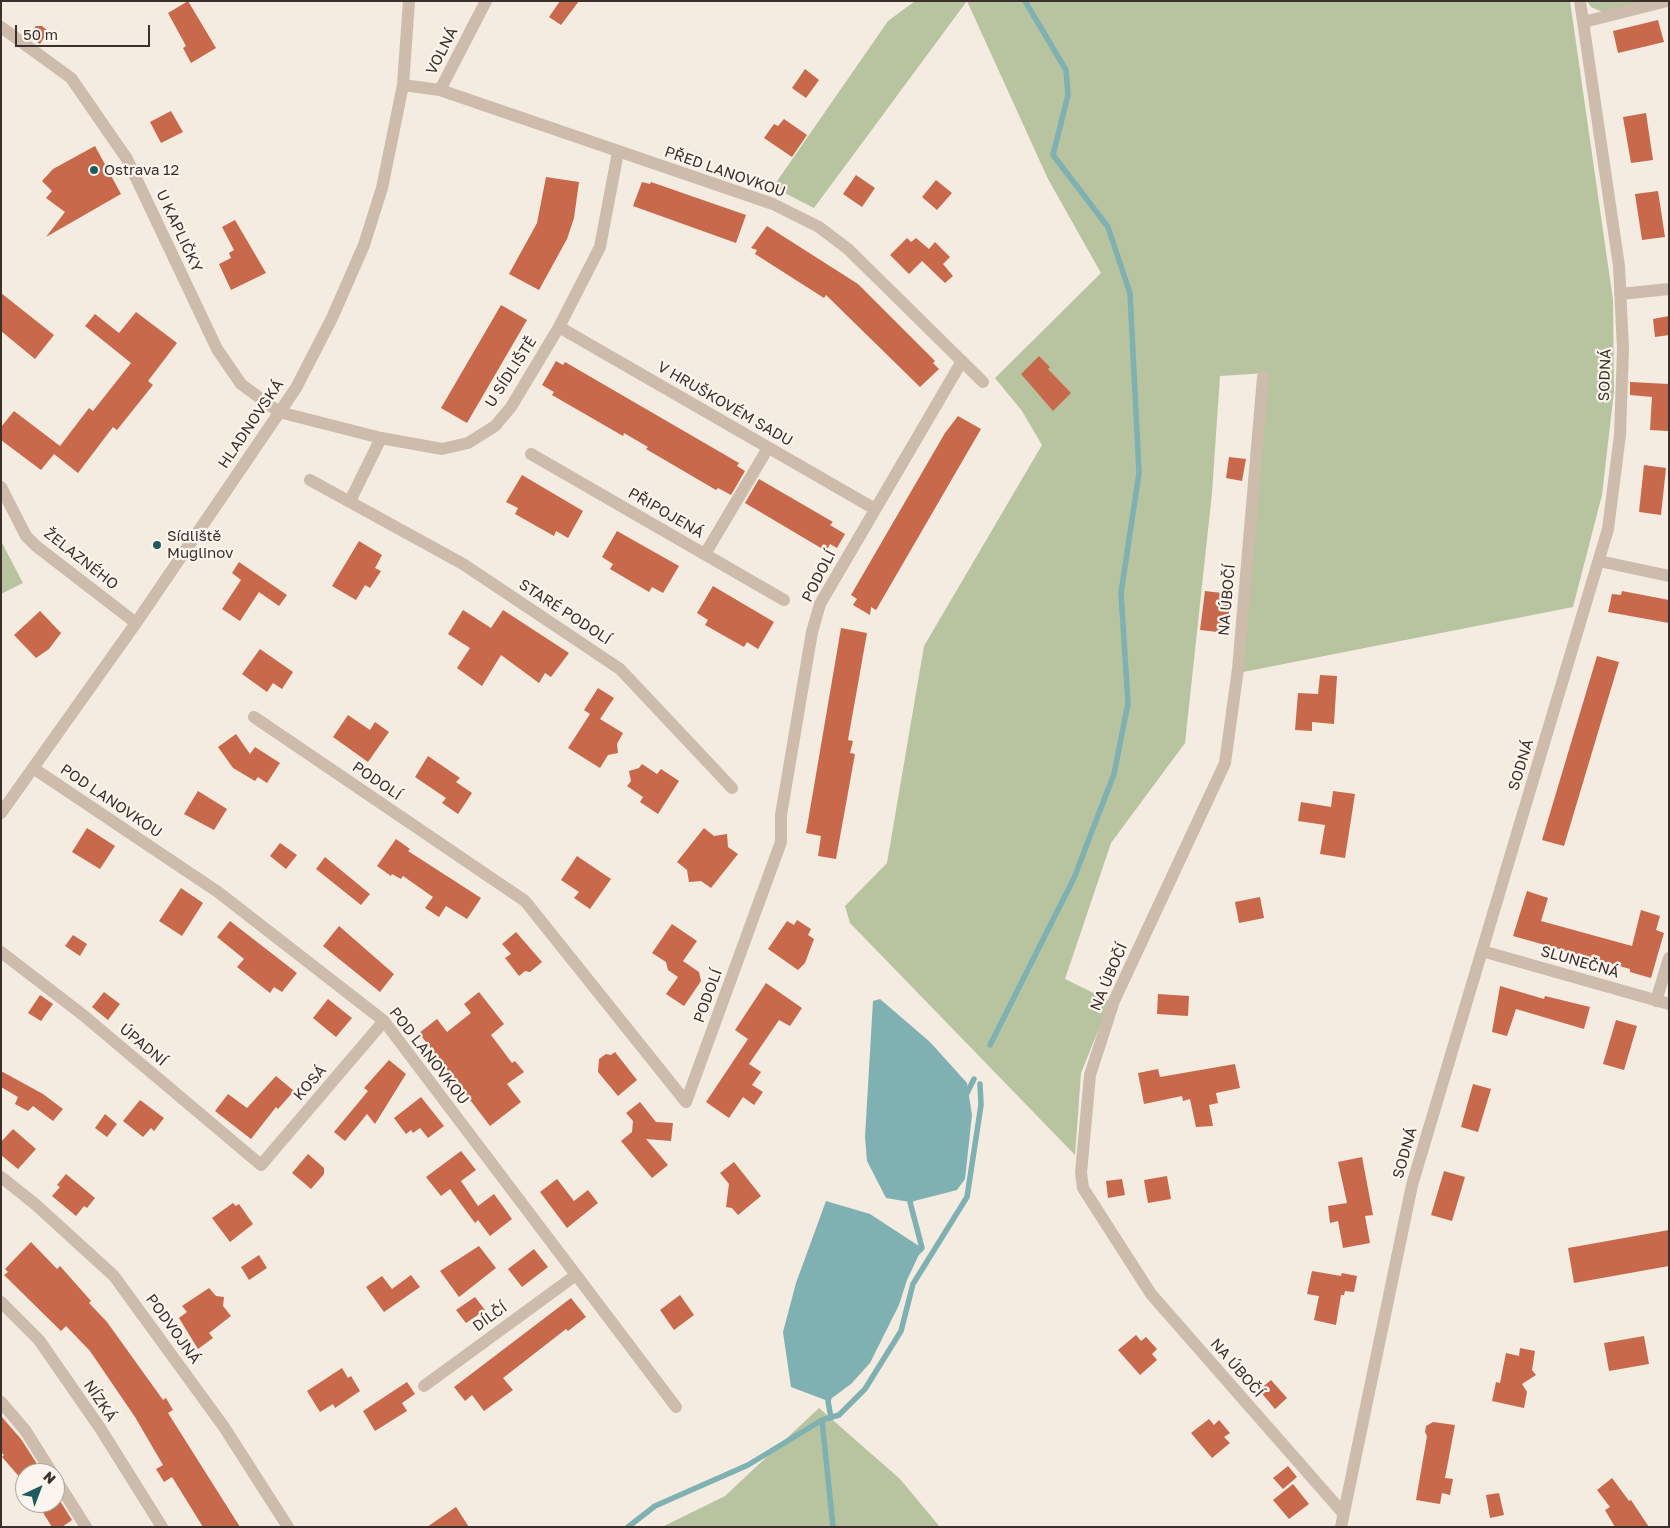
<!DOCTYPE html>
<meta charset="utf-8">
<style>
body{margin:0}
#map{position:relative;width:1670px;height:1528px;overflow:hidden;background:#f4ebe1;font-family:"Golos Text",sans-serif}
canvas{display:block}
.frame{position:absolute;inset:0;border:2px solid #3b302b;pointer-events:none}
.north{position:absolute;left:15px;top:1463px;width:50px;height:50px;box-sizing:border-box;background:#fbf5ee;border:1px solid #aea6a0;border-radius:50%;rotate:43deg;font-size:14px;font-weight:700;line-height:20px;text-align:center;color:#3b302b}
.north::after{content:'';display:block;margin:auto;width:18px;height:22px;background:#1f5a5e;clip-path:polygon(50% 0,100% 100%,50% 72%,0 100%)}
.scale{position:absolute;left:15px;top:25px;width:135px;height:22px;box-sizing:border-box;border:2px solid #3b302b;border-top:0;padding-left:6px;font-size:15px;line-height:18px;white-space:nowrap;color:#3b302b;-webkit-text-stroke:4px #fbf5ee;paint-order:stroke}
</style>
<div id="map">
<canvas width="1670" height="1528"></canvas>
<div class="frame"></div>
<div class="north">N</div>
<div class="scale">50 m</div>
</div>
<script>
const context = document.querySelector('canvas').getContext('2d');
context.lineJoin = 'round';
function paint(path, color) {
  context.fillStyle = color;
  context.fill(path, 'evenodd');
}
function shape(rows) {
  const path = new Path2D();
  for (const r of rows) {
    path.moveTo(r[0], r[1]);
    for (let i = 2; i < r.length; i += 2) path.lineTo(r[i], r[i + 1]);
  }
  return path;
}
function stroke(path, color, width, dash) {
  context.strokeStyle = color;
  context.lineWidth = width;
  context.lineCap = dash ? 'butt' : 'round';
  context.setLineDash(dash || []);
  context.stroke(path);
}
function label(font, color, halo, rows, align = 'center') {
  context.font = font + ' "Golos Text",sans-serif';
  context.lineWidth = 4.5;
  context.setLineDash([]);
  context.textBaseline = 'middle';
  context.strokeStyle = halo;
  context.fillStyle = color;
  for (const [text, x, y, turn = 0] of rows) {
    context.save();
    context.translate(x, y);
    context.rotate((+turn || 0) * Math.PI / 180);
    context.textAlign = isNaN(turn) ? turn : align;
    if (halo) context.strokeText(text, 0, 0);
    context.fillText(text, 0, 0);
    context.restore();
  }
}
paint(shape([
 [915,1,967,1,814,208,773,187,888,21],
 [967,1,1570,1,1613,300,1614,391,1602,495,1573,607,1243,672,1267,373,1220,376,1212,493,1185,743,1111,843,1065,979,1110,1001,1081,1073,1075,1155,850,923,845,906,887,863,924,646,1042,445,1022,411,995,378,1101,273,1048,179],
 [1587,1,1657,1,1607,14,1591,7],
 [1,541,23,583,1,594],
 [819,1408,900,1479,940,1527,662,1527,725,1496]
]), '#b8c4a0');
paint(shape([
 [880,999,930,1042,967,1083,972,1115,965,1179,957,1190,910,1202,886,1198,867,1161,865,1137,873,1001],
 [826,1201,870,1214,922,1248,907,1280,899,1305,870,1363,851,1384,828,1401,791,1387,783,1332,796,1283]
]), '#7fb0b2');
stroke(shape([
 [990,1045,1074,878,1114,774,1128,703,1121,593,1139,473,1130,293,1108,227,1053,155,1068,95,1066,70,1025,1],
 [965,1097,974,1079],
 [913,1196,910,1202,922,1248,918,1252],
 [830,1394,828,1401,831,1418],
 [628,1527,655,1506,748,1465,822,1420],
 [833,1527,822,1420,839,1415,865,1389,901,1331,913,1284,967,1197,981,1105,980,1084]
]), '#7fb0b2', 5.5);
paint(shape([
 [188,1,216,48,191,63,183,48,186,46,168,13],
 [560,1,579,1,561,25,549,17],
 [1658,20,1664,42,1618,53,1613,31],
 [36,26,42,26,48,31,40,44,31,38,31,32],
 [805,69,819,80,806,98,792,88],
 [171,111,183,132,161,143,150,122],
 [1646,113,1653,160,1631,163,1623,117],
 [784,119,807,135,792,157,764,138,774,124,778,126],
 [95,146,121,194,46,237,65,212,46,198,52,191,42,181,53,169],
 [856,175,875,188,862,207,843,194],
 [546,177,579,182,574,218,567,239,539,290,509,274,537,223],
 [936,180,952,193,937,210,922,197],
 [642,182,650,184,651,182,746,215,736,243,633,206],
 [1658,191,1665,237,1642,240,1635,194],
 [235,220,266,273,231,290,219,264,231,258,229,253,234,250,222,227],
 [767,226,858,284,935,361,933,363,939,369,920,387,826,295,824,298,755,254,757,250,751,248],
 [907,238,911,242,916,238,929,249,935,242,950,257,943,264,953,276,945,283,922,261,909,274,890,255],
 [1,293,54,335,35,359,1,331],
 [501,305,527,320,467,423,441,408],
 [136,312,177,343,148,381,153,385,117,430,113,427,78,473,54,454,41,470,1,440,1,427,14,411,60,446,89,408,93,411,131,363,85,326,95,314,119,333],
 [1669,316,1669,335,1655,337,1653,319],
 [1039,356,1050,367,1048,369,1071,393,1053,411,1021,374],
 [556,361,563,365,565,362,739,463,737,466,745,471,731,495,718,488,716,490,646,449,648,447,624,433,623,436,552,395,554,392,542,385],
 [1630,382,1669,384,1668,431,1650,430,1652,397,1630,395],
 [958,416,981,429,876,610,871,607,870,615,853,605,857,599,851,595,945,433],
 [1229,457,1246,459,1242,481,1226,478],
 [1644,465,1666,468,1661,515,1639,512],
 [522,475,583,511,568,538,556,531,554,536,515,514,518,508,506,502],
 [759,479,833,522,830,525,845,534,837,548,830,544,826,551,745,503],
 [617,531,679,566,663,593,652,587,649,592,610,569,613,564,602,557],
 [359,541,382,555,375,568,381,571,370,588,365,585,356,600,332,586],
 [239,562,287,595,279,606,259,592,240,621,222,609,241,580,232,573],
 [713,586,774,622,758,649,747,642,744,647,705,625,708,620,697,613],
 [1205,591,1231,594,1227,633,1200,630],
 [1622,591,1669,600,1669,623,1608,612,1612,594,1621,595],
 [463,610,491,628,503,610,569,653,551,677,545,673,539,683,501,655,482,686,457,668,470,648,448,634],
 [40,611,61,633,49,649,36,658,14,635],
 [841,628,867,633,848,740,853,741,850,753,855,754,836,859,818,856,821,836,806,833],
 [260,649,293,672,282,689,273,683,267,692,242,674],
 [1597,656,1619,662,1564,846,1542,840],
 [1320,675,1337,676,1334,724,1312,722,1312,731,1295,730,1298,693,1318,694],
 [598,688,614,698,600,719,623,733,617,744,618,753,608,755,600,768,568,748,590,714,584,710],
 [348,715,370,730,375,722,389,732,368,762,333,737],
 [236,734,250,754,255,747,280,763,267,783,258,777,255,781,233,768,218,747],
 [428,756,460,778,456,782,472,793,458,814,442,803,446,798,415,777],
 [642,764,657,774,661,769,679,781,658,814,640,802,643,797,627,786,631,781,629,771,639,768],
 [198,791,227,809,214,830,184,814],
 [1333,791,1355,794,1345,858,1320,854,1325,825,1298,821,1301,802,1331,807],
 [87,828,115,846,100,869,72,852],
 [704,828,714,836,727,834,728,847,738,854,711,888,701,881,689,882,687,870,677,862],
 [396,839,410,849,408,851,481,898,467,919,446,906,439,917,425,908,433,897,403,876,401,879,392,874,391,876,377,866],
 [280,843,297,855,286,869,270,856],
 [577,856,611,879,590,909,574,898,579,892,561,880],
 [325,857,370,894,361,905,316,869],
 [181,888,203,903,182,936,159,921],
 [1527,891,1548,898,1541,921,1632,946,1641,910,1660,916,1656,930,1664,933,1651,978,1630,972,1630,969,1513,936],
 [1260,897,1264,918,1239,923,1235,902],
 [797,920,811,929,808,935,814,939,805,963,798,970,768,949,787,921,794,925],
 [230,921,297,973,282,992,274,987,270,993,237,967,244,959,217,937],
 [672,924,697,941,683,961,699,972,701,981,684,1006,666,994,678,977,668,970,666,962,652,953],
 [339,926,394,974,380,992,323,946],
 [516,932,542,962,530,972,525,971,519,976,505,958,511,954,502,944],
 [73,935,87,944,80,956,65,946],
 [766,983,802,1008,790,1026,779,1020,749,1064,761,1072,752,1085,763,1092,754,1105,743,1097,729,1118,706,1102,748,1039,735,1030],
 [1500,986,1544,999,1545,996,1590,1007,1584,1029,1516,1009,1507,1036,1492,1032],
 [104,992,120,1004,108,1020,92,1007],
 [479,992,504,1024,491,1035,512,1063,515,1061,524,1072,507,1084,521,1102,490,1126,419,1033,437,1019,447,1032,471,1013,464,1004],
 [1158,994,1189,996,1188,1016,1157,1014],
 [40,995,53,1004,41,1021,28,1013],
 [328,999,352,1018,336,1037,313,1018],
 [1616,1020,1637,1026,1624,1070,1603,1064],
 [615,1052,637,1080,618,1096,598,1072,599,1059,606,1054,611,1055],
 [389,1060,406,1074,375,1124,367,1114,345,1141,334,1132,368,1091,364,1088],
 [1235,1064,1240,1088,1216,1093,1218,1103,1209,1105,1213,1126,1196,1127,1190,1099,1183,1101,1182,1096,1144,1104,1138,1073,1158,1069,1160,1077],
 [1,1071,43,1094,63,1109,53,1121,33,1106,28,1111,15,1104,18,1097,1,1087],
 [276,1076,294,1091,278,1109,276,1107,251,1139,215,1111,228,1094,247,1108],
 [1473,1084,1491,1089,1478,1132,1461,1127],
 [421,1097,444,1126,428,1138,420,1128,413,1133,411,1130,406,1134,394,1118],
 [140,1100,164,1118,154,1131,151,1128,143,1137,123,1121],
 [640,1102,656,1122,673,1123,671,1141,646,1139,668,1165,652,1178,621,1141,632,1132,633,1121,626,1113],
 [105,1114,117,1124,107,1137,95,1128],
 [13,1129,36,1149,18,1169,1,1155,1,1142],
 [461,1151,476,1170,461,1181,478,1206,494,1194,512,1219,490,1236,478,1220,475,1223,450,1189,441,1196,426,1177],
 [308,1154,324,1168,324,1174,311,1189,292,1173],
 [1362,1157,1373,1215,1365,1216,1370,1243,1343,1248,1338,1221,1330,1223,1328,1206,1347,1203,1338,1162],
 [734,1162,761,1196,738,1215,732,1208,726,1207,729,1184,720,1173],
 [1444,1171,1465,1177,1452,1221,1431,1215],
 [66,1174,95,1198,87,1208,84,1206,76,1216,52,1196,60,1187,57,1185],
 [1167,1176,1171,1199,1148,1203,1144,1180],
 [557,1179,574,1201,588,1190,598,1203,567,1228,540,1192],
 [1122,1179,1125,1195,1108,1198,1106,1181],
 [233,1203,236,1206,239,1204,253,1224,230,1242,212,1218],
 [1669,1230,1669,1266,1574,1283,1568,1248],
 [31,1242,57,1269,60,1266,91,1301,89,1303,107,1322,163,1400,166,1398,173,1410,168,1413,240,1527,203,1527,172,1477,164,1482,156,1469,163,1465,135,1417,90,1351,66,1326,61,1331,4,1275,8,1272,5,1269],
 [479,1246,496,1268,459,1297,440,1271],
 [534,1249,548,1267,522,1287,508,1269],
 [259,1255,267,1268,249,1280,241,1267],
 [1312,1271,1341,1276,1342,1273,1357,1276,1354,1292,1345,1291,1344,1295,1341,1295,1336,1325,1314,1320,1319,1296,1307,1294],
 [411,1275,420,1287,384,1312,366,1287,382,1276,392,1289],
 [209,1288,216,1296,224,1297,223,1306,231,1316,209,1333,213,1338,198,1349,179,1318,187,1312,182,1306],
 [680,1295,694,1315,674,1330,660,1310],
 [475,1297,485,1310,466,1323,456,1310],
 [571,1298,586,1317,568,1331,566,1329,503,1378,513,1390,484,1411,472,1395,465,1401,454,1387],
 [1136,1335,1141,1341,1146,1337,1157,1349,1152,1354,1157,1360,1140,1375,1118,1350],
 [1644,1336,1649,1364,1609,1371,1604,1343],
 [1520,1348,1535,1351,1532,1370,1536,1375,1522,1384,1527,1392,1524,1408,1492,1401,1496,1382,1500,1383,1506,1353,1519,1356],
 [342,1368,348,1378,351,1376,360,1391,335,1408,333,1404,320,1412,307,1391],
 [1271,1380,1287,1398,1275,1409,1259,1390],
 [407,1382,415,1394,402,1403,407,1411,375,1431,363,1411],
 [1,1416,21,1439,39,1467,32,1473,25,1473,23,1481,2,1457,4,1455,1,1452],
 [1209,1419,1214,1425,1219,1420,1230,1433,1224,1437,1230,1443,1212,1458,1191,1433],
 [1433,1422,1455,1425,1445,1478,1453,1479,1450,1495,1442,1493,1440,1504,1416,1500,1427,1436,1425,1432,1426,1426],
 [1288,1466,1297,1477,1283,1489,1273,1478],
 [1612,1478,1629,1501,1631,1500,1649,1527,1615,1527,1605,1510,1610,1507,1597,1490],
 [1293,1484,1309,1504,1289,1519,1273,1500],
 [55,1493,72,1520,62,1527,52,1527,37,1503,55,1503],
 [1499,1493,1504,1515,1490,1518,1486,1495],
 [456,1507,469,1527,427,1527]
]), '#c8694b');
stroke(shape([
 [1584,22,1667,1],
 [1,27,71,78,127,159,217,349,241,384,279,412,381,438,442,449,468,443,495,426,511,407,559,327,600,247,618,152],
 [403,85,440,90,773,204,819,227,848,249,983,382],
 [440,90,486,1],
 [1620,294,1669,289],
 [559,327,875,509],
 [1263,377,1238,669,1225,763,1114,1001,1090,1075,1081,1173,1083,1188,1151,1294,1343,1513],
 [531,454,784,600],
 [310,480,463,564,620,669,732,788],
 [1,487,26,536,36,546,136,623],
 [350,501,381,438],
 [705,554,768,448],
 [1599,561,1669,576],
 [254,717,525,901,686,1102,781,842,781,815,812,632,820,604,962,361],
 [33,768,218,892,384,1021,676,1407],
 [1,813,136,623,296,388,332,318,364,245,382,188,403,85,409,1],
 [1482,951,1669,1004],
 [1,952,83,1015,261,1165,384,1021],
 [1656,1001,1669,958],
 [1,1177,35,1204,114,1276,224,1427,288,1527],
 [1,1302,39,1340,100,1428,162,1527],
 [424,1386,576,1275],
 [1,1402,25,1430,52,1473],
 [55,1478,86,1527],
 [1341,1527,1412,1185,1608,529,1620,435,1623,349,1619,266,1580,1]
]), '#cdbbac', 12);
for (const [x, y, r, color] of [
 [94,170,5,"#1f5a5e"],
 [157,545,5,"#1f5a5e"]
]) {
  const dot = new Path2D();
  dot.arc(x, y, r, 0, 2 * Math.PI);
  context.fillStyle = color;
  context.fill(dot);
  stroke(dot, '#fbf5ee', 2);
}
label('15px', '#3b302b', '#fbf5ee', [
 ["VOLNÁ",442,51,-63],
 ["PŘED LANOVKOU",725,172,19],
 ["U KAPLIČKY",179,231,65],
 ["U SÍDLIŠTĚ",511,372,-57],
 ["SODNÁ",1605,375,-88],
 ["V HRUŠKOVÉM SADU",725,404,30],
 ["HLADNOVSKÁ",251,424,-56],
 ["PŘIPOJENÁ",666,513,30],
 ["ŽELAZNÉHO",81,559,38],
 ["PODOLÍ",819,576,-63],
 ["NA ÚBOČÍ",1227,600,-85],
 ["STARÉ PODOLÍ",565,612,33],
 ["SODNÁ",1521,765,-73],
 ["PODOLÍ",377,781,34],
 ["POD LANOVKOU",111,801,34],
 ["SLUNEČNÁ",1580,962,16],
 ["NA ÚBOČÍ",1109,977,-67],
 ["PODOLÍ",708,996,-70],
 ["ÚPADNÍ",143,1045,40],
 ["POD LANOVKOU",429,1056,52],
 ["KOSÁ",310,1083,-49],
 ["SODNÁ",1405,1153,-74],
 ["DÍLČÍ",490,1317,-36],
 ["PODVOJNÁ",173,1329,54],
 ["NA ÚBOČÍ",1237,1368,49],
 ["NÍZKÁ",100,1401,56]
]);
label('15px', '#3b302b', '#fbf5ee', [
 ["Ostrava 12",104,170],
 ["Sídliště",167,536],
 ["Muglinov",167,553]
], 'left');
</script>
